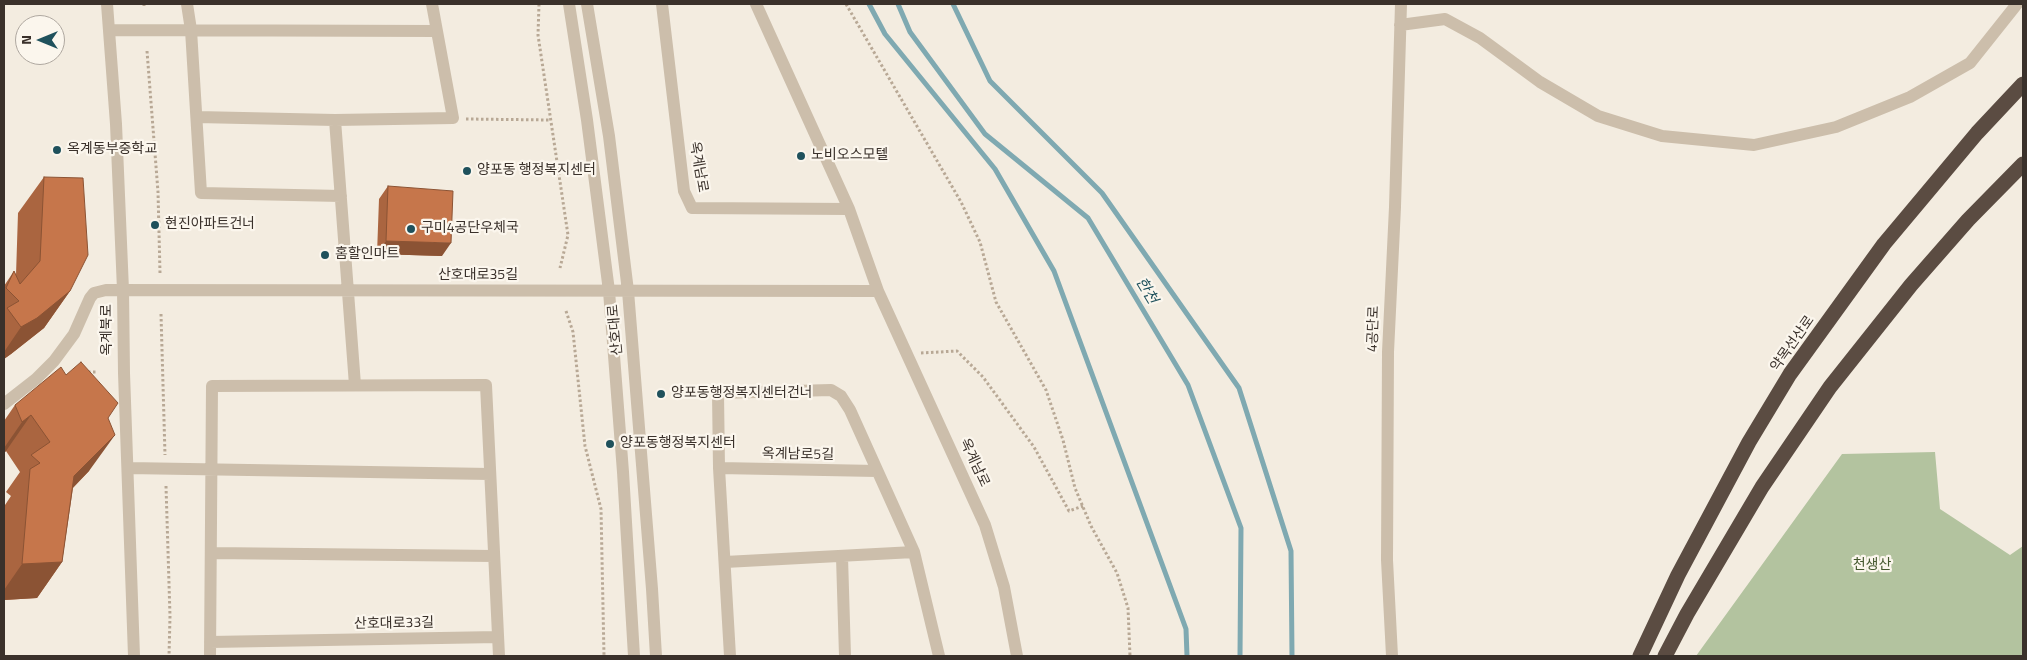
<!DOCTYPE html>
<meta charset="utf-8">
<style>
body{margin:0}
#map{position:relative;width:2027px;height:660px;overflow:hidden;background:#f3ece0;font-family:"Titillium Web",sans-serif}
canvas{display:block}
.frame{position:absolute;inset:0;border:5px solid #3a312b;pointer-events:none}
.north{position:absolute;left:15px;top:15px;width:50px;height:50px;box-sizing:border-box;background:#fbf6ed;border:1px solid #aea79f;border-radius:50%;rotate:270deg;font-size:14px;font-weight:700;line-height:20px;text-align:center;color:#3a312b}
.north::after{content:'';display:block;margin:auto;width:18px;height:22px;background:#1f515c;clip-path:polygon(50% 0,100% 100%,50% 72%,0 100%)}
</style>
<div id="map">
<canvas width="2027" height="660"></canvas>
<div class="frame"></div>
<div class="north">N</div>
</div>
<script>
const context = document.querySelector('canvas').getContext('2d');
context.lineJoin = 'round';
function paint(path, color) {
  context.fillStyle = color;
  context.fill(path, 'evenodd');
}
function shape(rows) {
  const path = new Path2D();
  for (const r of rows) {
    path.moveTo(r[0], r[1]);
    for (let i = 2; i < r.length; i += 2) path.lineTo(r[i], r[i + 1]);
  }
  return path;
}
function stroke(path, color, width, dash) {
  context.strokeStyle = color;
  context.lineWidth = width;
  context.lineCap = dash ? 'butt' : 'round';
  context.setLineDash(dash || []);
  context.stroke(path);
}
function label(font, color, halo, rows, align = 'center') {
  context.font = font + ' "Titillium Web","Noto Sans KR",sans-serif';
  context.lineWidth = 4.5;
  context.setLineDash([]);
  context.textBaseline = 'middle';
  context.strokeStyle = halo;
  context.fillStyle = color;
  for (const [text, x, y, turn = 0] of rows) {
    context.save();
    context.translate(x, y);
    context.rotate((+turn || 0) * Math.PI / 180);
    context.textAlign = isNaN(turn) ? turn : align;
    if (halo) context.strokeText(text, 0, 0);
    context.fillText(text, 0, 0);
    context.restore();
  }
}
paint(shape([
 [1935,452,1940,509,2010,555,2023,546,2023,656,1696,656,1842,454]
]), '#b3c39f');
stroke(shape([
 [869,4,885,34,995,169,1054,271,1186,629,1187,656],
 [898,4,910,32,985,134,1088,218,1188,385,1241,528,1240,656],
 [953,4,990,81,1102,193,1239,388,1291,551,1292,656]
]), '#7fa9b1', 5);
stroke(shape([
 [144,4,144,6],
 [539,4,538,35,568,235,560,268],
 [846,4,961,202,980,242,996,302,1046,390,1063,440,1075,488,1091,526,1117,573,1128,608,1130,656],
 [147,51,158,192,160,273],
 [466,119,551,120],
 [566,311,573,332,585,446,601,509,604,656],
 [161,314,165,455],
 [921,353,957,351,983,377,1034,447,1069,511,1083,506],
 [88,372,97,372],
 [166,486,170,616,169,656]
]), '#b8a895', 3, [2.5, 2.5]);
stroke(shape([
 [107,4,116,124,123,290,124,373,134,656],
 [187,4,191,30,201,193,341,196],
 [569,4,587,120,609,291,623,472,634,656],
 [587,4,609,136,628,291,652,589,656,656],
 [662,4,684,191,692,208,849,209],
 [756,4,849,209,878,291,985,525,1004,587,1017,656],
 [1400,25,1445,19,1480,38,1540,82,1598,116,1662,136,1754,145,1836,127,1910,97,1970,63,2017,4],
 [109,30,437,31],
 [197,117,335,120,453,118,432,4],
 [335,120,355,385],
 [4,404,36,379,54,361,74,334,90,298,94,293,106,290,878,291],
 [128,468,490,474],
 [719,468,877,471],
 [211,553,494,556],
 [842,557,845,656],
 [725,562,914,552],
 [210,642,498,637],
 [210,656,212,386,486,385,499,656],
 [730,656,719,468,718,393,831,390,841,396,850,410,914,552,939,656],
 [1392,656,1387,560,1388,352,1395,207,1401,4]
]), '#ccbeab', 12);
stroke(shape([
 [1640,656,1678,575,1749,442,1790,374,1884,244,1977,133,2023,84],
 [1665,656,1687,614,1762,487,1830,387,1911,285,1968,220,2023,164]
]), '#5b4c42', 15);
paint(shape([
 [44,177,70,291,44,328,11,354,4,359,4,286,14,271,16,275,18,213],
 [388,186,442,256,377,254,379,199],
 [66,375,108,418,89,471,73,488,62,562,37,598,4,600,4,518,5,505,11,496,6,492,20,472,6,451,4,453,4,421,15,405]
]), '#aa6540');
paint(shape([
 [386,241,451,243,442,256,377,254],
 [70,291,44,328,11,354,4,359,4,352,21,327],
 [31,415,6,451,4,453,4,448,22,422],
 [115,435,89,471,49,512,74,476],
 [62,562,37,598,4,600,4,590,22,564]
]), '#8b5334');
const building = shape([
 [44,177,83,178,88,255,70,291,37,318,21,327,7,308,19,301,6,288,14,271,20,284,40,261,44,177],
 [388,186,453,191,451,243,386,241,388,186],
 [81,362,118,403,108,418,115,435,74,476,62,562,22,564,30,469,40,463,31,455,50,442,31,415,22,422,15,405,61,367,66,375,81,362]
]);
paint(building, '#c6764b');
stroke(building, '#8b5334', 1);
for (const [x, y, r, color] of [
 [57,150,5,"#1f515c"],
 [801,156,5,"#1f515c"],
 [467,171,5,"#1f515c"],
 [155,225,5,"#1f515c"],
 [411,229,5,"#1f515c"],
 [325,255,5,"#1f515c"],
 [661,394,5,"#1f515c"],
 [610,444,5,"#1f515c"]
]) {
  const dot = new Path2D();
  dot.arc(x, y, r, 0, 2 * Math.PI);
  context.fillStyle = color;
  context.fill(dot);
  stroke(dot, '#fbf6ed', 2);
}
label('14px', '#3a312b', '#fbf6ed', [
 ["옥계동부중학교",67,150],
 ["노비오스모텔",811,156],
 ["양포동 행정복지센터",477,171],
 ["현진아파트건너",165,225],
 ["구미4공단우체국",421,229],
 ["홈할인마트",335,255],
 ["양포동행정복지센터건너",671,394],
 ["양포동행정복지센터",620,444]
], 'left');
label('14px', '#3a312b', '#fbf6ed', [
 ["옥계남로",698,167,80],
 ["산호대로35길",478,276],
 ["4공단로",1374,329,-88],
 ["옥계북로",108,330,-90],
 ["산호대로",616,330,-95],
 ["약목선산로",1793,344,-55],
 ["옥계남로5길",798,455,1],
 ["옥계남로",974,463,65],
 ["산호대로33길",394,624,-1]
]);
label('14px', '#44582e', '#fbf6ed', [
 ["천생산",1872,566]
]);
label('italic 15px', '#1f515c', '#fbf6ed', [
 ["한천",1146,291,59]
]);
</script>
